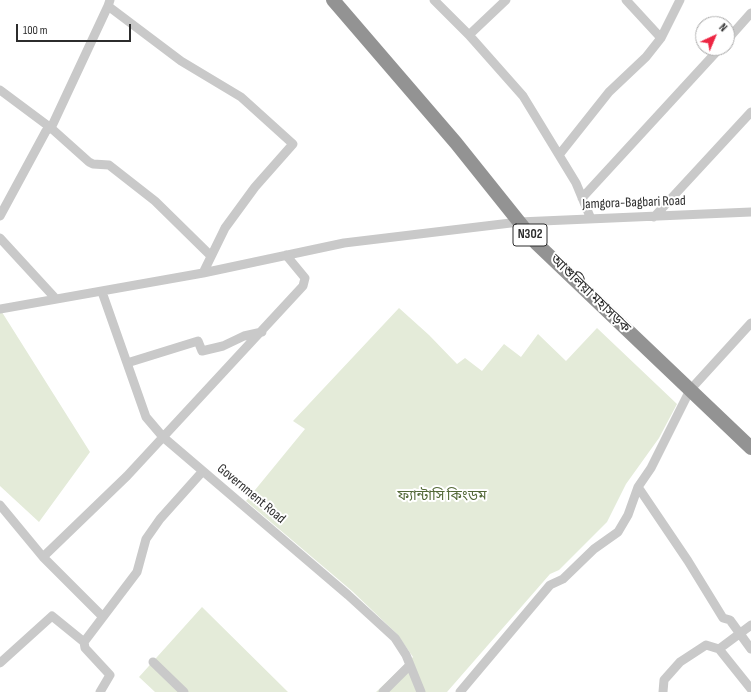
<!DOCTYPE html>
<meta charset="utf-8">
<style>
body{margin:0}
#map{position:relative;width:751px;height:692px;overflow:hidden;background:#fff;font-family:"Sofia Sans Condensed",sans-serif}
canvas{display:block}
.north{position:absolute;left:695px;top:16px;width:40px;height:40px;box-sizing:border-box;background:#fff;border:1px solid #ababab;border-radius:50%;rotate:44deg;font-size:11px;font-weight:700;line-height:16px;text-align:center;color:#2c2c2c}
.north::after{content:'';display:block;margin:auto;width:14px;height:18px;background:#ed2542;clip-path:polygon(50% 0,100% 100%,50% 72%,0 100%)}
.scale{position:absolute;left:16px;top:24px;width:115px;height:18px;box-sizing:border-box;border:2px solid #2c2c2c;border-top:0;padding-left:5px;font-size:12px;line-height:14px;white-space:nowrap;color:#2c2c2c;-webkit-text-stroke:3px #fff;paint-order:stroke}
</style>
<div id="map">
<canvas width="751" height="692"></canvas>
<div class="north">N</div>
<div class="scale">100 m</div>
</div>
<script>
const context = document.querySelector('canvas').getContext('2d');
context.lineJoin = 'round';
function paint(path, color) {
  context.fillStyle = color;
  context.fill(path, 'evenodd');
}
function shape(rows) {
  const path = new Path2D();
  for (const r of rows) {
    path.moveTo(r[0], r[1]);
    for (let i = 2; i < r.length; i += 2) path.lineTo(r[i], r[i + 1]);
  }
  return path;
}
function stroke(path, color, width, dash) {
  context.strokeStyle = color;
  context.lineWidth = width;
  context.lineCap = dash ? 'butt' : 'round';
  context.setLineDash(dash || []);
  context.stroke(path);
}
function label(font, color, halo, rows, align = 'center') {
  context.font = font + ' "Sofia Sans Condensed","Noto Sans Bengali",sans-serif';
  context.lineWidth = 4;
  context.setLineDash([]);
  context.textBaseline = 'middle';
  context.strokeStyle = halo;
  context.fillStyle = color;
  for (const [text, x, y, turn = 0] of rows) {
    context.save();
    context.translate(x, y);
    context.rotate((+turn || 0) * Math.PI / 180);
    context.textAlign = isNaN(turn) ? turn : align;
    if (halo) context.strokeText(text, 0, 0);
    context.fillText(text, 0, 0);
    context.restore();
  }
}
paint(shape([
 [399,308,429,335,457,364,465,358,482,371,504,344,521,357,538,334,566,361,597,328,677,404,659,438,626,484,607,522,559,570,550,574,447,692,376,692,413,657,397,634,352,591,246,501,305,429,293,421],
 [0,309,90,452,39,522,0,486],
 [202,607,288,692,155,692,139,677]
]), '#e4ebd9');
stroke(shape([
 [110,0,108,6,181,61,241,97,293,144,255,187,225,228,203,273],
 [434,0,469,35,523,96,576,183,591,219],
 [626,0,661,38],
 [469,35,506,0],
 [727,40,751,13],
 [0,90,51,128,89,162,93,164,109,165,155,201,211,256],
 [559,155,609,92,646,57,661,38,680,0],
 [582,198,720,48],
 [0,216,46,131,51,128,108,6],
 [654,217,751,112],
 [0,238,56,299],
 [102,292,146,417,163,437,348,595,395,638,406,655,421,692],
 [0,309,203,273,344,243,519,222,751,212],
 [127,363,198,341,202,351,223,346,244,336,262,332],
 [638,487,688,561,723,618,730,620,751,649],
 [0,505,43,557,103,617],
 [43,557,127,476,303,286,305,278,286,255],
 [751,625,719,649,751,689],
 [153,662,184,692],
 [0,663,52,616,84,642],
 [100,692,110,675,85,648,84,642,137,572,146,539,160,519,202,472],
 [383,692,410,665],
 [460,692,550,585,563,579,594,549,618,532,628,515,638,487,651,468,690,390,751,323],
 [663,692,664,680,680,662,706,645,719,649]
]), '#c9c9c9', 9);
stroke(shape([
 [333,0,456,143,536,243,751,448]
]), '#939393', 14);
for (const [x, y, w] of [
 [530,235,34]
]) {
  const box = new Path2D();
  box.roundRect(x - w / 2, y - 11, w, 22, 3);
  context.fillStyle = '#fff';
  context.fill(box);
  stroke(box, '#2c2c2c', 1);
}
label('bold 13px', '#2c2c2c', null, [
 ["N302",530,235]
]);
label('14px', '#2c2c2c', '#fff', [
 ["Jamgora-Bagbari Road",634,203,-2],
 ["আশুলিয়া মহাসড়ক",590,294,44],
 ["Government Road",251,494,40]
]);
label('14px', '#536938', '#fff', [
 ["ফ্যান্টাসি কিংডম",442,496]
]);
</script>
